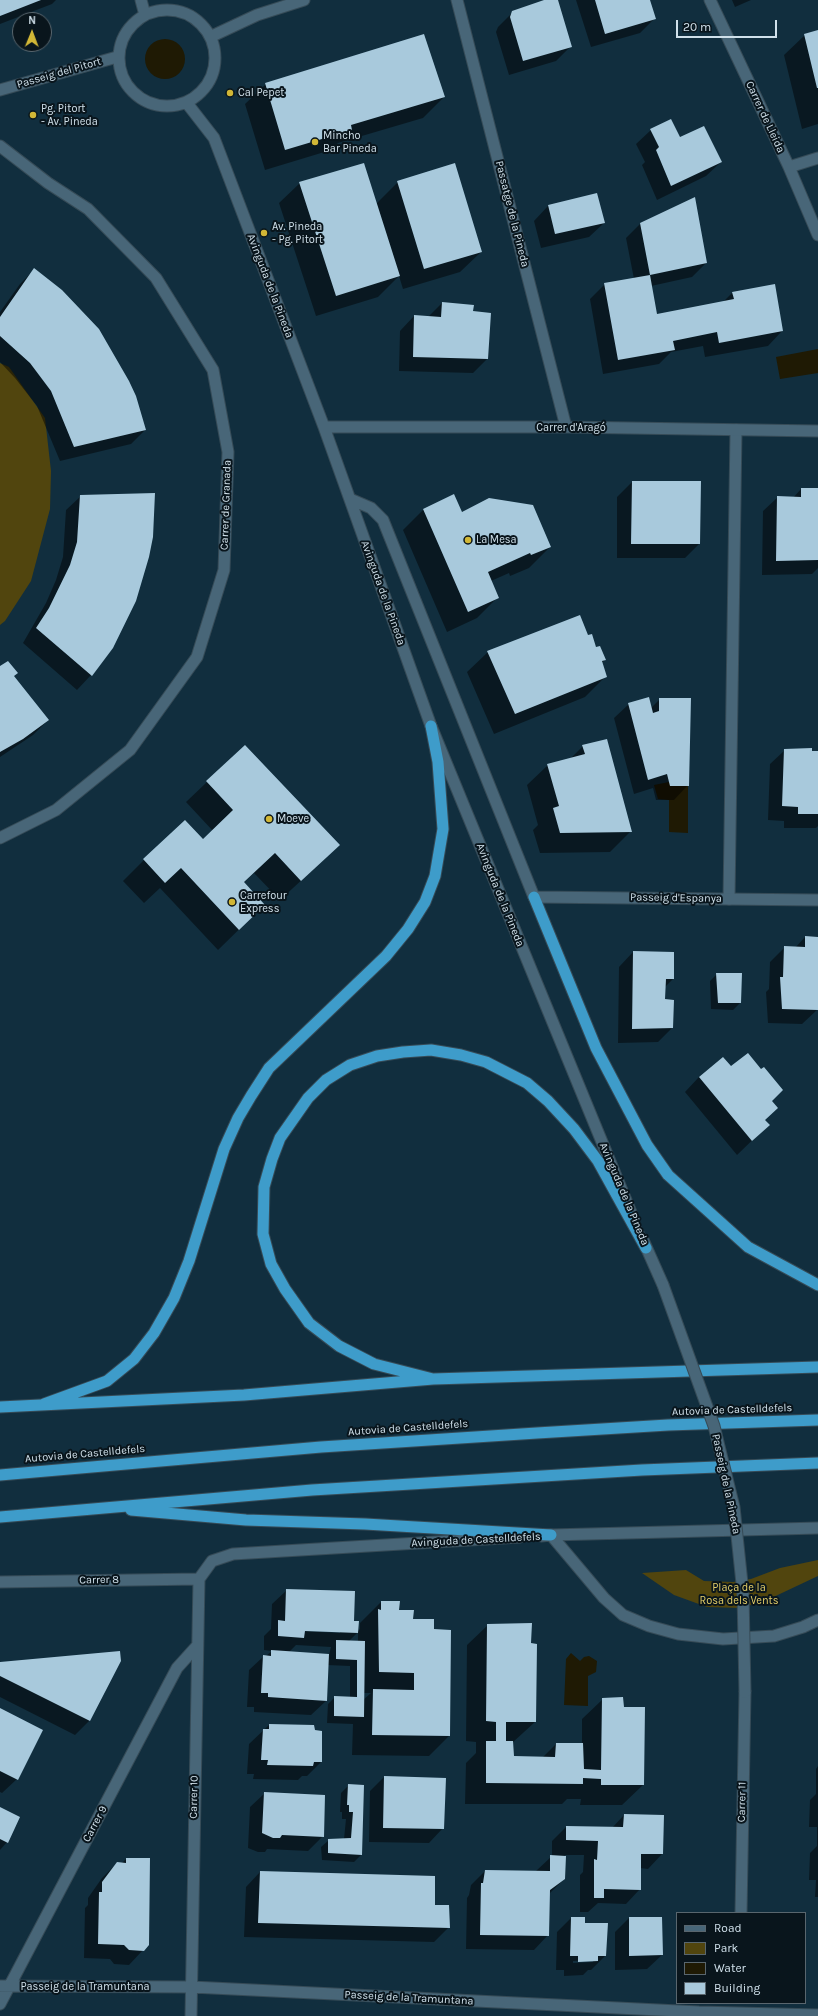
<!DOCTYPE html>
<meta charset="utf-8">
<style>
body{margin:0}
#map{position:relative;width:818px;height:2016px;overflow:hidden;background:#112e3e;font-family:Karla,sans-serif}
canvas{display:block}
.legend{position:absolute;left:676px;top:1912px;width:130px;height:92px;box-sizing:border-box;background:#09151c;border:1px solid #59666e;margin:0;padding:5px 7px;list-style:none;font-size:12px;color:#d0e0ea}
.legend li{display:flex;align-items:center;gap:8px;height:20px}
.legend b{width:20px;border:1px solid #59666e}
.north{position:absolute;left:12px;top:12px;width:40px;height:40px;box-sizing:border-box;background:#09151c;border:1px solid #59666e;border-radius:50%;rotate:1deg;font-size:11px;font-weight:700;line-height:16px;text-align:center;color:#d0e0ea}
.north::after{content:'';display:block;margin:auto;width:14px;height:18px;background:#d2b736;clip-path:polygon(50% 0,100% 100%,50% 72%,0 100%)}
.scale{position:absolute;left:676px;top:20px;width:101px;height:18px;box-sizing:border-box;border:2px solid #d0e0ea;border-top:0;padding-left:5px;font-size:12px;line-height:14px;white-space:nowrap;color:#d0e0ea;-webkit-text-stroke:3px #09151c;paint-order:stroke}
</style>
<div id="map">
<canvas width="818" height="2016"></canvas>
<ul class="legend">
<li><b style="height:5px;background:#486678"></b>Road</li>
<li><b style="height:11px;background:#51450e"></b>Park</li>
<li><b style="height:11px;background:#1f1a04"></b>Water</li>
<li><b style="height:11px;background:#a8c9dc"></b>Building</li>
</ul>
<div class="north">N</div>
<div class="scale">20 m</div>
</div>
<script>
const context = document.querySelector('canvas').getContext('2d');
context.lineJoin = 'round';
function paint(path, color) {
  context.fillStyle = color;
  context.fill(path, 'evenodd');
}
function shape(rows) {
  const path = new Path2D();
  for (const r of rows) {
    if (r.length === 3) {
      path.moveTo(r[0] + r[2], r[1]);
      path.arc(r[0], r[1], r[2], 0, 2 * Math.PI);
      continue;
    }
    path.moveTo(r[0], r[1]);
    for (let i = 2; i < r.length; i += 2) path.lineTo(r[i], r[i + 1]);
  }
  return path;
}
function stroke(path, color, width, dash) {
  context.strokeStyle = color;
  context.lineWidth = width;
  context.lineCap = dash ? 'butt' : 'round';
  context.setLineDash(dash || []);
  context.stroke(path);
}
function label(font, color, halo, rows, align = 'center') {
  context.font = font + ' Karla,sans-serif';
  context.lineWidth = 4;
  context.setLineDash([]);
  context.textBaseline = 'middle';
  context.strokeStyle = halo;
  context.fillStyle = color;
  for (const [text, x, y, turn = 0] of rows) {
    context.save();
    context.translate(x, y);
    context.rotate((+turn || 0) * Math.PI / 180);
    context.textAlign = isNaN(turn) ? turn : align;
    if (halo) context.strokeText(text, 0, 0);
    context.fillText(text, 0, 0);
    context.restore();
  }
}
paint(shape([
 [0,363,9,367,45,418,51,471,50,509,31,581,5,621,0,625],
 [818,1560,818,1576,765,1601,740,1608,707,1607,674,1595,642,1573,686,1570,704,1581,733,1582,751,1579,780,1568]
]), '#51450e');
paint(shape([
 [165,59,20],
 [818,349,818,373,780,379,776,357],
 [669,782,688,785,688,833,669,832,669,800,658,799,654,785],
 [571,1653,580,1661,584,1657,589,1656,597,1661,596,1672,588,1676,588,1706,564,1705,566,1659]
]), '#1f1a04');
paint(shape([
 [0,0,56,0,52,4,0,24],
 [547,0,557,0,571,46,556,61,509,75,496,32,498,27,513,12],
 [576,0,649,0,655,18,640,33,591,47],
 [732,0,751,0,735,7],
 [818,31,818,124,802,129,784,55,805,35],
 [266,84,444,97,423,118,338,143,331,150,265,170,245,104],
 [651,130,679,139,721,162,706,176,657,200,642,165,645,162,636,144],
 [398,182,481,252,460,272,403,289,399,276,378,297,316,316,279,203,300,183,376,204],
 [596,194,604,223,589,237,541,248,534,221,548,206],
 [641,223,706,263,692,277,651,286,656,315,723,302,732,293,774,285,782,331,768,346,705,357,703,346,671,352,659,364,603,374,590,299,605,284,634,279,626,238],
 [34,270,145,430,131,444,60,461,37,406,15,378,0,362,0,312,20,284],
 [442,303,472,312,487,359,473,373,399,371,400,331,414,316,428,317],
 [632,482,700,482,699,544,685,558,617,558,617,497],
 [801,489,818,489,818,568,812,574,762,575,763,511,778,497,793,498],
 [81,496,112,647,91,675,77,690,23,643,46,603,56,580,63,557,66,510],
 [424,509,462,513,550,547,529,568,510,576,509,573,491,581,498,597,477,618,447,632,403,530],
 [588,636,605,660,601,663,606,676,585,697,494,734,467,672,488,652],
 [0,667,13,676,48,720,33,735,0,757],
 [660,699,688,785,674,800,656,800,653,788,634,794,614,718,629,704,651,708],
 [583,746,631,831,610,852,540,853,533,830,538,825,527,785,548,765,570,759],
 [785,750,818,752,818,826,816,828,784,828,784,821,768,820,770,764],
 [207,782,318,865,280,900,254,873,243,883,264,905,218,950,160,888,144,903,123,881,144,860,203,840,213,831,186,802],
 [805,937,818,940,817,1010,802,1024,768,1023,766,992,769,989,770,962,785,947,795,948],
 [633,952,673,979,665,987,664,1000,672,1028,658,1042,618,1043,619,967],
 [717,974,740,1003,733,1010,711,1009,710,981],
 [699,1077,771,1101,764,1120,768,1125,737,1155,685,1092],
 [287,1590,353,1622,357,1632,360,1629,360,1623,381,1602,433,1630,449,1736,429,1756,352,1755,353,1724,327,1723,328,1704,335,1697,350,1697,350,1666,327,1665,326,1701,311,1715,254,1712,254,1707,247,1707,249,1670,264,1656,266,1656,272,1651,264,1650,264,1636,271,1629,272,1604],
 [300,1629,340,1631,340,1633,300,1631],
 [358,1632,358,1642,348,1642],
 [296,1645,331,1647,329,1655,289,1652],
 [364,1693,371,1693,363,1700],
 [488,1625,530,1644,535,1722,512,1743,513,1757,542,1758,556,1744,582,1744,582,1719,603,1699,623,1708,643,1785,622,1805,580,1805,581,1799,567,1799,562,1804,465,1804,466,1763,476,1753,476,1742,466,1741,467,1645],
 [0,1663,90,1720,75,1735,0,1697],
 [0,1709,17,1779,2,1793,0,1792],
 [269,1725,321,1732,321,1762,307,1776,302,1776,298,1780,253,1779,254,1774,247,1774,249,1744],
 [818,1766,818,1897,815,1897,816,1880,809,1880,810,1853,817,1846,817,1827,809,1827,810,1800,816,1794,816,1769],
 [384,1777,443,1828,429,1843,369,1842,370,1791],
 [349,1785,363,1786,361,1855,354,1862,322,1860,321,1847,329,1840,344,1839,346,1819,342,1819,342,1812,340,1812,341,1793],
 [265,1793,323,1836,308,1851,267,1849,265,1852,258,1852,248,1848,250,1807],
 [0,1808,7,1842,0,1850],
 [624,1815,663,1816,662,1854,648,1869,640,1868,640,1889,626,1904,598,1903,588,1912,580,1912,580,1875,583,1872,584,1855,565,1855,564,1879,549,1894,548,1935,534,1950,466,1949,467,1898,469,1895,471,1885,485,1871,536,1871,552,1856,552,1841,566,1827,612,1828],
 [126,1859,143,1950,129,1965,114,1964,110,1959,84,1958,85,1908,88,1905,88,1898,102,1878,117,1863,122,1863],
 [260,1872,434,1905,449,1927,434,1942,244,1937,246,1887],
 [571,1918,584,1924,605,1956,591,1970,588,1970,583,1975,564,1976,564,1970,556,1970,557,1932],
 [593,1960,593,1962,573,1963,573,1961],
 [629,1918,662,1955,647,1969,615,1970,615,1932]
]), '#0007');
paint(shape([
 [0,0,41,0,0,16],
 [544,0,558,0,572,47,523,61,510,17,512,11],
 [595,0,650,0,656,19,605,34],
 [818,30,818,88,817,88,804,34],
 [424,34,445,97,351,125,352,130,285,150,265,83],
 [671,119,680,137,704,126,722,162,671,186,656,150,659,147,650,129],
 [364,163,400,276,336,296,299,182],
 [455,163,482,252,424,269,397,181],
 [597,193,605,223,555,234,548,205],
 [695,197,707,263,650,275,640,223],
 [34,268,62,290,99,329,129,381,136,396,146,430,74,447,51,391,30,363,0,336,0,317],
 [650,275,657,314,734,299,732,292,775,284,783,331,719,343,717,332,673,341,675,350,618,360,604,283],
 [442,302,474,305,473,311,491,313,488,359,413,357,414,315,441,317],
 [632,481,701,481,700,544,631,544],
 [801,488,818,488,818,560,776,561,777,496,801,497],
 [155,493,153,537,149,557,136,601,113,648,92,676,36,628,49,608,70,565,77,542,80,495],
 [454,494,462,512,489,498,533,505,551,547,531,555,530,553,488,572,499,598,468,612,423,509],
 [580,615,588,635,592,634,596,647,600,646,606,660,602,661,607,677,515,714,487,651],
 [8,661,18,673,14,676,49,720,23,739,0,752,0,666],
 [649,697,653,713,659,711,659,698,691,698,689,786,670,786,667,774,648,780,628,703],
 [607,739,632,832,560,833,553,808,559,806,547,764,585,754,582,745],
 [245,745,340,845,301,881,275,853,244,882,265,905,239,930,181,868,165,883,143,859,185,820,203,839,233,810,206,781],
 [812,748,812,751,818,751,818,814,798,814,798,807,782,806,784,749],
 [805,936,818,937,818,1010,782,1009,780,977,783,977,784,946,805,947],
 [633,951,674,952,674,979,666,979,665,999,674,1000,673,1028,632,1029],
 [716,973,742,973,741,1003,718,1003],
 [748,1053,761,1069,764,1067,783,1090,772,1101,778,1108,765,1120,770,1125,752,1141,699,1077,723,1057,731,1066],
 [286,1589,355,1591,354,1621,359,1621,358,1633,305,1631,304,1638,278,1636,278,1620,285,1621],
 [381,1601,400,1601,399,1610,414,1610,413,1619,434,1619,434,1629,451,1630,450,1736,372,1735,373,1689,414,1690,414,1673,379,1672,378,1609,381,1610],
 [532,1623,531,1643,537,1644,536,1722,506,1722,506,1741,513,1741,514,1756,555,1757,556,1743,583,1743,584,1769,601,1770,602,1698,623,1697,624,1707,645,1707,644,1785,601,1785,601,1779,583,1778,583,1784,486,1783,486,1741,496,1741,496,1722,486,1721,487,1624],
 [336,1640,365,1641,364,1717,334,1716,334,1696,357,1697,357,1660,336,1659],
 [271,1650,329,1654,327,1701,268,1697,268,1693,261,1693,263,1655,271,1656],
 [120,1651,121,1661,90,1721,0,1676,0,1662],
 [0,1708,43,1730,18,1780,0,1771],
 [269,1724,314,1725,315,1730,322,1731,322,1762,314,1762,313,1766,267,1765,268,1760,261,1760,263,1729,269,1729],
 [384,1776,446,1778,444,1829,383,1828],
 [348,1784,364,1785,362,1855,328,1853,328,1839,351,1838,353,1812,349,1812,349,1805,347,1805],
 [264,1792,325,1795,324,1837,282,1835,280,1838,273,1838,262,1833],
 [0,1807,20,1817,8,1843,0,1839],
 [624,1814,664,1815,663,1854,641,1854,641,1890,604,1889,604,1898,594,1898,594,1859,597,1860,598,1841,566,1840,566,1826,623,1827],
 [550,1855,566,1856,565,1879,550,1890,549,1936,480,1935,481,1883,483,1883,485,1870,550,1871],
 [126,1858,150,1858,149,1945,144,1951,129,1950,124,1945,98,1944,99,1892,102,1892,102,1882,117,1862,126,1863],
 [260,1871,435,1876,435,1905,449,1905,450,1928,258,1923],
 [571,1917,585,1917,585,1923,608,1923,606,1956,598,1956,598,1961,578,1962,578,1956,570,1956],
 [629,1917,662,1917,663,1955,629,1956]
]), '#a8c9dc');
const service = shape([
 [729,899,736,430]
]);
const minor = shape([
 [141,0,145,15],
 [457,0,566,427],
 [710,0,789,167,818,235],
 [167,58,48],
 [210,37,257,15,304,0],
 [0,90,117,57],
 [186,102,214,138,324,427,431,726,632,1215],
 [0,146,48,183,88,209,156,278,213,370,228,452,224,570,197,657,130,750,56,810,0,838],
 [789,167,818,158],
 [324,427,566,427,818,431],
 [350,499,371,508,383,520,534,897,818,900],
 [643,1240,663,1285],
 [551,1535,818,1528],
 [541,1536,551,1535,604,1598,623,1615,649,1626,678,1634,723,1639,774,1636,803,1627,818,1620],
 [199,1579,212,1561,233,1554,520,1537],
 [0,1582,199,1579],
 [741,1913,745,1692],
 [0,1986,192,1987,699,2012,818,2015],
 [0,2004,177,1668,196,1647],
 [191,2016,199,1579]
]);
const trunk = shape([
 [534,897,596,1048,647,1145,668,1175,748,1247,818,1285],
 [433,1379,374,1364,339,1346,309,1323,285,1289,271,1264,263,1234,264,1187,272,1159,280,1138,308,1098,326,1080,350,1065,377,1056,403,1052,431,1050,461,1055,486,1062,527,1083,548,1101,574,1129,598,1161,646,1248],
 [44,1404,107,1381,134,1359,154,1333,174,1298,189,1261,224,1149,238,1118,251,1096,269,1068,386,956,408,929,425,902,435,876,443,829,438,762,431,726],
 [0,1407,244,1395,433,1379,818,1367],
 [0,1475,321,1447,537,1433,668,1425,818,1420],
 [131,1510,246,1520,365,1524,551,1535],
 [0,1517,312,1490,642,1470,818,1463]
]);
stroke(service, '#364b57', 13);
stroke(minor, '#364b57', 13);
stroke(trunk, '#364b57', 13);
stroke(service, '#486678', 11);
stroke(minor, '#486678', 11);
stroke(trunk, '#3e9cca', 11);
const minorBridge = shape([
 [663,1285,714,1426,734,1507,743,1593,745,1692]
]);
stroke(minorBridge, '#364b57', 13, []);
stroke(minorBridge, '#486678', 11);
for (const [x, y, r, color] of [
 [230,93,4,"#d2b736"],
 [33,115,4,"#d2b736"],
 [315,142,4,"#d2b736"],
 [264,233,4,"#d2b736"],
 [468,540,4,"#d2b736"],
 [269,819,4,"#d2b736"],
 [232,902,4,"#d2b736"]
]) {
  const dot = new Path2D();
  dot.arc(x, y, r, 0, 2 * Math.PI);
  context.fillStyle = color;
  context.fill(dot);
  stroke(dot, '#09151c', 1.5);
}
label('11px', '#d0e0ea', '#09151c', [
 ["Passeig del Pitort",59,73,-16],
 ["Carrer de Lleida",765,117,65],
 ["Passatge de la Pineda",512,214,76],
 ["Avinguda de la Pineda",270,286,69],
 ["Carrer d'Aragó",571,428],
 ["Carrer de Granada",226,505,-88],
 ["Avinguda de la Pineda",383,593,70],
 ["Avinguda de la Pineda",500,895,68],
 ["Passeig d'Espanya",676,898,1],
 ["Avinguda de la Pineda",624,1194,67],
 ["Autovia de Castelldefels",732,1410,-2],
 ["Autovia de Castelldefels",408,1428,-4],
 ["Autovia de Castelldefels",85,1454,-5],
 ["Passeig de la Pineda",726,1484,78],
 ["Avinguda de Castelldefels",476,1540,-3],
 ["Carrer 8",99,1580,-1],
 ["Carrer 10",194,1797,-89],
 ["Carrer 11",742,1802,-89],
 ["Carrer 9",95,1824,-62],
 ["Passeig de la Tramuntana",85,1987],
 ["Passeig de la Tramuntana",409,1998,3]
]);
label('11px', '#d0e0ea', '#09151c', [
 ["Cal Pepet",238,93],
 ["Pg. Pitort",41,109],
 ["- Av. Pineda",41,122],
 ["Mincho",323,136],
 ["Bar Pineda",323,149],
 ["Av. Pineda",272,227],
 ["- Pg. Pitort",272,240],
 ["La Mesa",476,540],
 ["Moeve",277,819],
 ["Carrefour",240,896],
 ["Express",240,909]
], 'left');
label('11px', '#e5cf69', '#09151c', [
 ["Plaça de la",739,1588],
 ["Rosa dels Vents",739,1601]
]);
</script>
